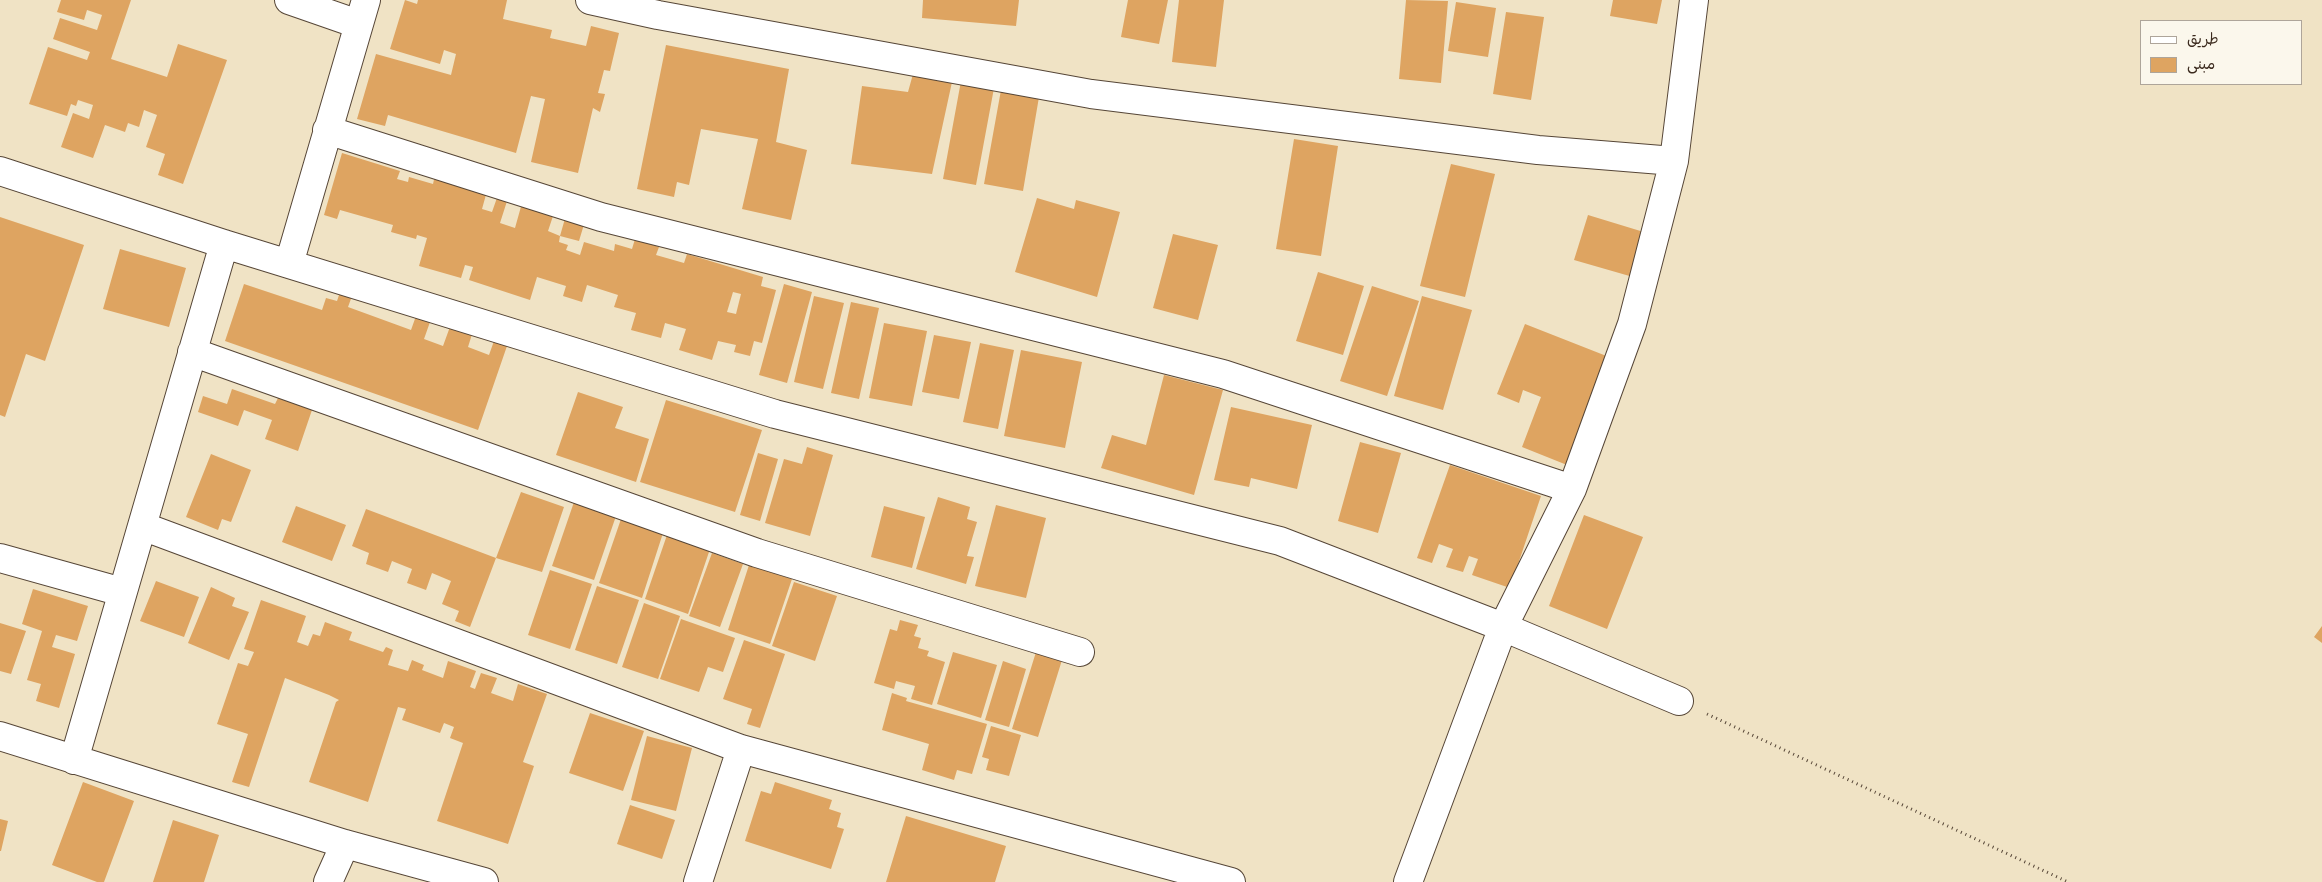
<!DOCTYPE html>
<meta charset="utf-8">
<style>
body{margin:0}
#map{position:relative;width:2322px;height:882px;overflow:hidden;background:#f0e3c5;font-family:Delius,"Playpen Sans Arabic",sans-serif}
canvas{display:block}
.legend{position:absolute;left:2140px;top:20px;width:162px;height:65px;box-sizing:border-box;background:#fbf7ec;border:1px solid #aea59a;margin:0;padding:6px 9px;list-style:none;font-size:15px;color:#3b2a1e}
.legend li{display:flex;align-items:center;gap:10px;height:25px}
.legend b{width:25px;border:1px solid #aea59a}
</style>
<div id="map">
<canvas width="2322" height="882"></canvas>
<ul class="legend">
<li><b style="height:6px;background:#fff"></b>طريق</li>
<li><b style="height:14px;background:#dea461"></b>مبنى</li>
</ul>
</div>
<script>
const context = document.querySelector('canvas').getContext('2d');
context.lineJoin = 'round';
function paint(path, color) {
  context.fillStyle = color;
  context.fill(path, 'evenodd');
}
function shape(rows) {
  const path = new Path2D();
  for (const r of rows) {
    path.moveTo(r[0], r[1]);
    for (let i = 2; i < r.length; i += 2) path.lineTo(r[i], r[i + 1]);
  }
  return path;
}
function stroke(path, color, width, dash) {
  context.strokeStyle = color;
  context.lineWidth = width;
  context.lineCap = dash ? 'butt' : 'round';
  context.setLineDash(dash || []);
  context.stroke(path);
}
paint(shape([
 [61,0,131,0,111,59,167,77,178,44,227,60,183,184,158,175,165,154,146,147,157,115,144,110,139,127,128,123,125,132,105,125,93,158,61,147,73,113,89,119,93,105,78,100,76,106,71,104,67,116,29,104,48,47,87,60,90,52,53,39,60,18,97,30,102,15,87,10,84,20,57,12],
 [405,0,417,4,418,0,507,0,503,19,552,30,550,38,586,46,591,26,619,33,610,71,604,70,598,93,605,94,600,112,593,108,578,173,531,162,545,99,531,96,516,153,388,115,385,126,357,119,376,54,451,75,456,54,444,50,440,64,390,49],
 [923,0,1019,0,1016,26,922,18],
 [1128,0,1168,0,1159,44,1121,37],
 [1179,0,1224,0,1216,67,1172,62],
 [1406,0,1448,1,1441,83,1399,79],
 [1613,0,1662,0,1657,24,1610,16],
 [1456,2,1496,8,1488,57,1448,51],
 [1506,12,1544,17,1531,100,1493,94],
 [666,45,789,69,776,142,807,150,791,220,742,209,758,139,701,129,689,185,677,182,674,197,637,189],
 [913,74,952,82,932,174,851,164,862,86,908,92],
 [961,81,994,88,976,185,943,179],
 [1001,90,1039,97,1023,191,984,184],
 [1294,139,1338,146,1321,256,1276,249],
 [342,153,400,171,397,179,408,182,409,177,433,184,435,175,487,191,482,209,492,212,498,195,508,198,500,223,515,228,522,203,554,213,548,231,560,236,559,242,568,245,566,250,580,255,584,242,614,251,615,244,632,249,635,239,659,247,656,255,684,263,687,254,763,277,761,286,776,290,762,343,754,341,750,356,734,352,736,345,718,341,712,360,679,350,686,329,665,323,661,338,631,330,636,313,614,307,618,295,587,285,582,302,563,296,566,286,537,277,530,300,469,280,473,267,465,265,461,278,419,266,427,238,417,235,416,239,391,232,393,225,340,210,337,219,324,215],
 [733,292,741,294,736,314,727,312],
 [1451,164,1495,174,1465,297,1420,286],
 [1037,198,1074,209,1076,200,1120,212,1097,297,1015,272],
 [566,215,585,221,579,241,560,236],
 [1588,215,1647,233,1633,277,1574,260],
 [0,217,84,245,45,361,26,354,5,417,0,415],
 [1173,234,1218,245,1198,320,1153,308],
 [120,249,186,268,169,327,103,309],
 [1318,272,1364,286,1343,355,1296,341],
 [244,284,322,310,326,298,337,301,340,292,352,296,348,307,411,330,416,316,430,322,424,339,443,346,451,324,473,331,468,347,489,355,494,341,507,346,478,430,225,341],
 [784,284,812,292,787,383,759,375],
 [1372,286,1419,301,1387,396,1340,381],
 [814,296,844,303,823,389,794,382],
 [1422,296,1472,310,1443,410,1394,396],
 [851,302,879,308,859,399,831,393],
 [884,323,927,331,912,406,869,398],
 [1525,324,1609,357,1567,465,1522,447,1541,397,1523,390,1519,403,1497,394],
 [934,335,971,342,959,399,922,392],
 [980,343,1014,350,998,429,963,422],
 [1021,350,1082,362,1065,448,1004,436],
 [1164,375,1223,390,1194,495,1101,468,1112,435,1146,445],
 [232,389,275,404,278,398,312,410,298,451,265,439,272,420,244,410,238,426,198,412,203,396,227,404],
 [578,392,623,407,615,428,649,439,636,482,556,455],
 [666,400,762,430,735,512,640,482],
 [1231,407,1312,425,1297,489,1251,478,1249,487,1214,480],
 [1360,442,1401,453,1378,533,1338,521],
 [807,447,833,455,810,536,765,523,784,459,802,464],
 [758,453,778,459,760,521,740,515],
 [211,454,251,470,231,522,222,519,218,530,186,517],
 [1450,465,1541,496,1510,588,1472,575,1478,559,1469,556,1463,572,1446,567,1453,549,1439,544,1432,563,1417,558],
 [521,492,564,507,542,572,496,558],
 [938,497,970,507,967,519,977,522,967,556,974,557,966,584,916,569],
 [574,502,616,516,594,580,552,566],
 [996,505,1046,518,1026,598,975,586],
 [296,506,346,525,332,561,282,542],
 [884,506,925,517,912,568,871,557],
 [366,509,496,558,470,627,455,621,459,611,442,604,451,581,432,573,426,590,407,583,412,569,392,561,388,572,366,564,369,553,352,546],
 [1584,515,1643,537,1607,629,1549,606],
 [621,519,663,533,642,598,599,583],
 [667,535,710,549,688,614,645,599],
 [712,553,743,564,720,627,689,616],
 [749,565,792,579,770,644,728,630],
 [550,570,592,584,570,649,528,635],
 [156,581,199,597,184,637,140,621],
 [794,582,837,596,815,661,772,646],
 [597,586,639,600,617,664,575,650],
 [211,587,235,598,232,606,249,612,229,660,188,643],
 [33,589,88,606,77,641,56,635,52,647,75,654,59,708,36,701,41,684,27,680,42,631,22,624],
 [261,600,306,616,297,642,308,646,313,634,320,636,325,622,352,632,349,640,383,652,386,647,393,650,388,665,408,671,412,660,424,665,422,670,443,678,448,661,476,671,470,687,475,689,481,673,497,678,491,693,513,701,518,684,547,694,523,762,534,766,508,844,437,821,463,743,450,738,454,727,444,723,440,733,402,720,406,709,398,707,368,802,309,782,336,702,339,700,329,695,285,678,249,787,232,782,248,734,217,724,238,663,248,666,254,652,244,649],
 [644,603,680,616,658,679,622,667],
 [681,619,735,638,723,672,708,667,699,692,660,679],
 [900,620,918,625,914,636,921,638,918,648,929,651,927,656,945,662,932,705,911,699,915,686,896,681,894,689,874,683,890,629,897,631],
 [0,623,26,631,11,674,0,671],
 [2322,626,2322,643,2314,637],
 [744,640,785,654,760,728,747,724,752,709,723,699],
 [953,652,997,665,981,718,937,704],
 [1036,652,1062,660,1038,737,1012,729],
 [1003,661,1026,669,1009,727,985,720],
 [892,693,907,698,906,701,987,724,972,774,957,770,954,780,922,770,929,744,882,730],
 [590,713,644,731,623,791,569,773],
 [991,726,1021,735,1009,776,986,770,989,759,982,757],
 [647,736,692,748,676,811,631,800],
 [83,782,134,801,104,882,97,882,52,865],
 [775,782,832,800,829,809,841,813,837,827,844,829,831,869,745,841,761,791,771,794],
 [630,805,675,820,662,859,617,844],
 [906,816,1006,846,995,882,886,882],
 [0,819,8,821,1,851,0,851],
 [173,820,219,835,204,882,153,882]
]), '#dea461');
const street = shape([
 [289,0,358,24],
 [590,0,658,15,1091,94,1538,150,1674,161],
 [327,130,601,217,1223,374,1572,489],
 [0,171,224,244,775,414,1280,541,1503,627,1679,701],
 [289,264,366,0],
 [192,352,757,553,1080,652],
 [142,526,741,749,1231,882],
 [0,558,122,592],
 [0,736,345,844,484,882],
 [74,760,224,244],
 [328,882,345,844],
 [698,882,741,749],
 [1408,882,1503,627,1572,489,1632,324,1674,161,1694,0]
]);
stroke(street, '#564637', 30);
stroke(shape([
 [1707,714,2068,882]
]), '#564637', 3, [1, 4]);
stroke(street, '#fff', 28);
</script>
